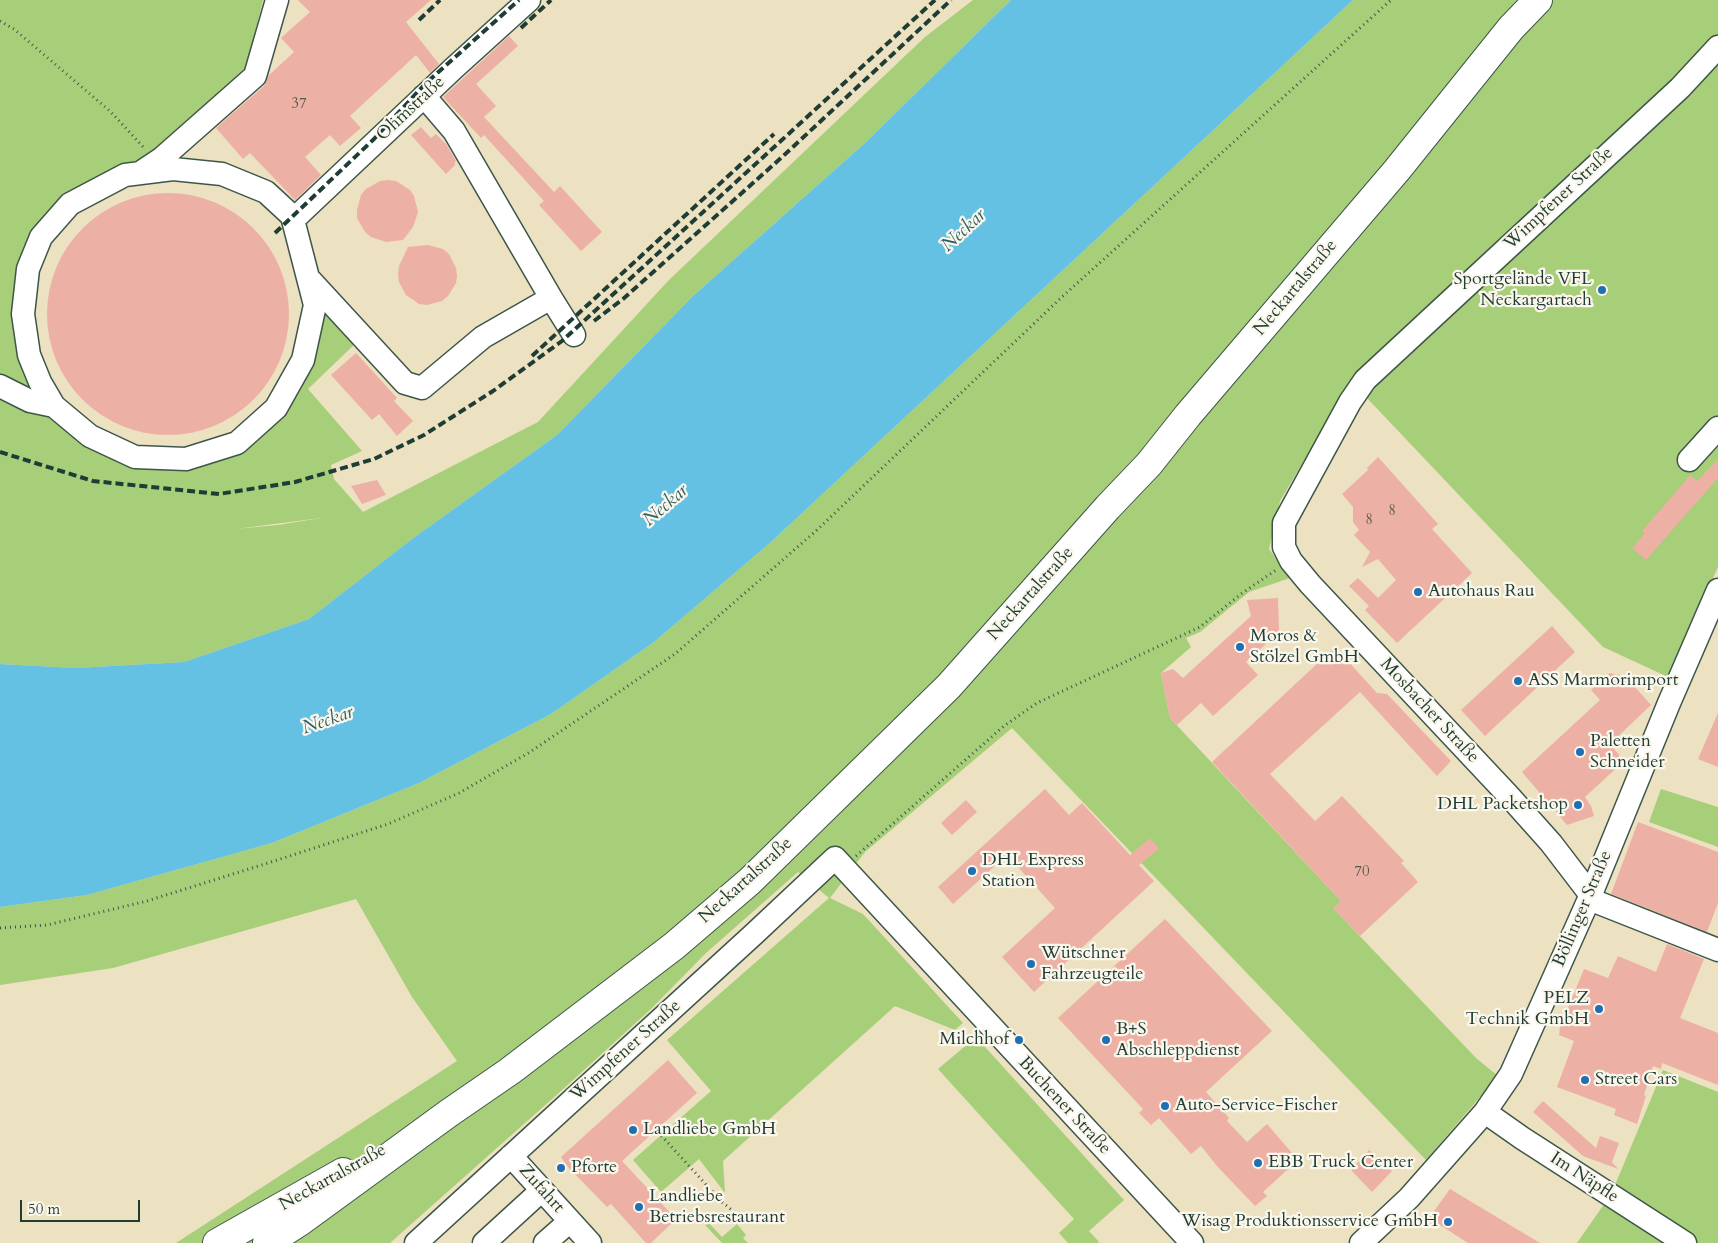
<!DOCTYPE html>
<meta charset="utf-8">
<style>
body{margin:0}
#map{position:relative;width:1718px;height:1243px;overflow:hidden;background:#ece1c0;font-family:Cardo,serif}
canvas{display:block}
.scale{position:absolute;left:20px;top:1200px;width:120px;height:22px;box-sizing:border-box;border:2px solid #1f3d34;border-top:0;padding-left:6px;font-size:15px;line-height:18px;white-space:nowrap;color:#1f3d34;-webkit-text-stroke:4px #fbf7ec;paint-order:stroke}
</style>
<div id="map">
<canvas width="1718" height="1243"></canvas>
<div class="scale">50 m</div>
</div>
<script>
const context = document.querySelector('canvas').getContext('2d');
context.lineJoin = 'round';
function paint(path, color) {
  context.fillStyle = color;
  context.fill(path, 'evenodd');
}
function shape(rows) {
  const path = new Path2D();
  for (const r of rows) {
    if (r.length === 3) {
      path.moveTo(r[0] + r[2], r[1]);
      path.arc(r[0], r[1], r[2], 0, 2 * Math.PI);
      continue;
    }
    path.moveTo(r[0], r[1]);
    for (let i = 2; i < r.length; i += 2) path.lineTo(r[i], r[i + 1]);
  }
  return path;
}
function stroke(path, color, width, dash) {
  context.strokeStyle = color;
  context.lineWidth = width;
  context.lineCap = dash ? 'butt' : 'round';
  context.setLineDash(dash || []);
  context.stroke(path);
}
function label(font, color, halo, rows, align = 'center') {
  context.font = font + ' Cardo,serif';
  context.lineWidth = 4.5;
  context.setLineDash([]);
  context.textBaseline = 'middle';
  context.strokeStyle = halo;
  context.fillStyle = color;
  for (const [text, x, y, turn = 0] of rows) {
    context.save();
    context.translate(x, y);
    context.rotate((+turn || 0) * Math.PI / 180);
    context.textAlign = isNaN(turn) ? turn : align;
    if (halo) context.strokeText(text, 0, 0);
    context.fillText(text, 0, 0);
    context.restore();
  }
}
paint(shape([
 [0,0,263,0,245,72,139,165,30,248,31,381,143,464,263,430,320,299,357,342,308,389,362,451,331,465,334,479,363,512,538,422,669,280,925,37,973,0,1011,0,866,142,692,297,557,435,412,539,309,619,184,662,76,668,0,664],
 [321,518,278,525,235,529],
 [1353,0,1718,0,1718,567,1668,677,1603,647,1366,397,1350,382,1280,501,1269,549,1290,578,1249,592,1200,632,1186,638,1191,647,1161,673,1170,718,1341,901,1334,909,1477,1059,1498,1076,1426,1160,1012,728,865,852,830,898,863,914,963,1023,955,1030,895,1006,723,1161,725,1193,699,1159,661,1192,633,1160,711,1091,667,1040,829,898,798,872,706,953,651,1009,561,1091,390,1243,176,1243,457,1061,412,997,356,899,113,968,0,985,0,907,87,895,272,843,419,783,551,714,654,642,771,542],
 [1661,789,1718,807,1718,847,1649,822],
 [976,1037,1124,1200,1089,1231,1099,1242,1098,1243,1068,1243,1059,1233,1074,1219,938,1069],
 [1663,1070,1718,1092,1718,1243,1698,1243,1613,1190],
 [1607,1200,1674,1243,1577,1243],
 [709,1223,722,1237,737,1224,746,1235,743,1238,748,1243,722,1243,705,1225]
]), '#a7ce78');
paint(shape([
 [1011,0,1353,0,771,542,654,642,551,714,419,783,272,843,87,895,0,907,0,664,76,668,184,662,309,619,412,539,557,435,692,297,866,142]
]), '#65c1e3');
paint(shape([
 [298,0,431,0,406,22,439,64,430,73,416,55,350,116,361,128,340,146,330,135,305,157,321,175,295,200,250,153,243,159,216,128,264,86,269,75,294,52,281,38,310,12],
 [509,36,518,46,476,84,496,106,484,117,554,192,560,186,602,232,581,251,539,205,544,201,484,135,481,138,443,97],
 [421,127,431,138,436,134,446,144,456,161,454,163,456,164,446,174,411,135],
 [388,180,396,181,410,190,414,196,418,212,413,227,403,240,386,242,371,237,365,232,357,218,357,210,361,195,366,189,380,181],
 [168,314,121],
 [428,245,443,249,449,254,456,268,457,276,456,283,448,296,442,301,427,305,419,304,406,295,399,282,398,274,399,266,408,247],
 [356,353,397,398,394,401,413,421,397,436,379,414,372,420,331,375],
 [1378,457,1438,524,1432,529,1472,573,1397,643,1365,610,1369,606,1349,586,1358,578,1378,598,1396,580,1378,559,1362,567,1370,552,1354,535,1359,530,1353,522,1353,507,1342,494,1368,470,1367,468],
 [1718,459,1718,478,1646,560,1632,548,1645,533,1642,531,1690,475,1697,481],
 [377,480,386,495,362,504,351,486],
 [1278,598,1279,632,1246,662,1258,675,1213,716,1201,703,1177,725,1170,718,1161,673,1173,669,1183,678,1251,616,1247,600],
 [1552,626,1575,652,1485,736,1461,710],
 [1335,647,1377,693,1387,694,1451,761,1437,776,1360,692,1270,774,1315,821,1342,796,1404,861,1401,863,1418,882,1360,936,1333,908,1341,901,1212,762],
 [1610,673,1626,677,1651,705,1610,744,1624,761,1585,797,1591,806,1594,816,1567,825,1522,772,1600,700,1591,690],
 [1718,713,1718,767,1698,759],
 [1045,789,1069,815,1082,803,1130,855,1150,838,1159,849,1139,865,1154,881,1034,992,1002,957,1055,908,1007,855,953,904,938,887],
 [966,800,977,812,952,835,941,823],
 [1638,822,1718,852,1718,903,1707,932,1611,894],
 [1165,919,1272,1031,1206,1092,1229,1118,1227,1121,1247,1142,1267,1124,1298,1160,1263,1192,1267,1196,1255,1206,1217,1166,1201,1146,1191,1154,1159,1118,1151,1125,1139,1113,1143,1109,1058,1018],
 [1667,944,1704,959,1680,1018,1718,1033,1718,1085,1662,1063,1661,1069,1653,1066,1644,1095,1646,1096,1637,1124,1614,1115,1616,1109,1557,1087,1574,1041,1559,1035,1560,1030,1559,1030,1584,969,1608,978,1618,956,1656,972],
 [668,1060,697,1093,622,1161,676,1219,651,1243,646,1243,611,1204,607,1207,568,1167,561,1157],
 [1543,1101,1596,1148,1600,1136,1619,1143,1612,1162,1618,1169,1583,1156,1533,1112],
 [1369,1150,1392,1171,1372,1192,1351,1170],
 [1450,1189,1540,1243,1468,1243,1429,1218]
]), '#edb0a4');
const minor = shape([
 [424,96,454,131,551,298,574,335],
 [143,171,161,159,255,76,277,0],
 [293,220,454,68,529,0],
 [311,281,405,383,422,388,483,337,551,298],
 [0,386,30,401,54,406,90,436,135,457,186,459,237,443,276,408,303,360,315,305,292,216,266,192,222,174,173,169,125,175,70,204,41,237,28,269,23,314,29,355,40,382,54,406],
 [1689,460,1718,428],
 [1590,894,1551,843,1509,796,1310,584,1291,561,1284,547,1284,523,1350,402,1365,380,1680,88,1718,47],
 [1589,899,1718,950],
 [1485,1112,1522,1138,1685,1243],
 [511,1156,590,1243],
 [416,1243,754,934,835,858,1192,1243],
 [484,1243,542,1190],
 [545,1243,570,1221],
 [1361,1243,1409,1198,1485,1112,1511,1074,1589,899,1669,703,1718,590]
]);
const major = shape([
 [217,1243,343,1172],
 [267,1243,301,1221,449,1113,510,1071,674,946,750,881,949,686,1108,507,1149,464,1188,415,1397,170,1511,28,1538,0]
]);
stroke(minor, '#3e5649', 25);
stroke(major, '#3e5649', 30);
stroke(shape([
 [0,21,14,29,111,112,145,149],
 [856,856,1004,726,1037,703,1200,627,1241,594,1276,570],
 [0,928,47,925,147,901,268,863,388,824,459,793,530,752,675,654,817,530,1063,296,1391,0],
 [658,1132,722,1202,733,1211,754,1219]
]), '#3e5649', 3, [1, 4]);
stroke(minor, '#fff', 22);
stroke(major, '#fff', 28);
stroke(shape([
 [419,20,440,0],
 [521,28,551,0],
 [275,233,374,139,425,84,519,0],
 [594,321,623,299,781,158,951,0],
 [532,356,774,134],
 [0,452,93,481,219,494,295,482,374,459,424,435,493,391,562,341,935,0]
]), '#1f3d34', 4, [8, 4]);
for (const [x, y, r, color] of [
 [1602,290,5,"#1f6fb2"],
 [1418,592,5,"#1f6fb2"],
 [1240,647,5,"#1f6fb2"],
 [1518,681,5,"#1f6fb2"],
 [1580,752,5,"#1f6fb2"],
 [1578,805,5,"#1f6fb2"],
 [972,871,5,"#1f6fb2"],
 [1031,964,5,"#1f6fb2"],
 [1599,1009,5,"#1f6fb2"],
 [1019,1040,5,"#1f6fb2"],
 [1106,1040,5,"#1f6fb2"],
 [1585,1080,5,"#1f6fb2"],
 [1165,1106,5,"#1f6fb2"],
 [633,1130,5,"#1f6fb2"],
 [1258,1163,5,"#1f6fb2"],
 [561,1168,5,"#1f6fb2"],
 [639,1207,5,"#1f6fb2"],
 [1448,1222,5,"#1f6fb2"]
]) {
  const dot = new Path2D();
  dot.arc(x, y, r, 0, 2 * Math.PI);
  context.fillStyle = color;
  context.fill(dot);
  stroke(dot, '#fbf7ec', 2);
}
label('15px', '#525a50', null, [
 ["37",299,105],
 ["8",1392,512],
 ["8",1369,521],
 ["70",1362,873]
]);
label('18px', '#1f3d34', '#fbf7ec', [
 ["Ohmstraße",411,109,-43],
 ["Wimpfener Straße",1559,199,-43],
 ["Neckartalstraße",1296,288,-50],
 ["Neckartalstraße",1031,594,-48],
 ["Mosbacher Straße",1429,711,47],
 ["Neckartalstraße",746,881,-42],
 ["Böllinger Straße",1583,909,-67],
 ["Wimpfener Straße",626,1051,-42],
 ["Buchener Straße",1064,1106,47],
 ["Neckartalstraße",333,1178,-29],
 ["Im Näpfle",1584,1178,33],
 ["Zufahrt",541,1189,48]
]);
label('18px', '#1f3d34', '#fbf7ec', [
 ["Sportgelände VFL",1592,280,"right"],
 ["Neckargartach",1592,301,"right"],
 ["Autohaus Rau",1428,592],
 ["Moros &",1250,637],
 ["Stölzel GmbH",1250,658],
 ["ASS Marmorimport",1528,681],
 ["Paletten",1590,742],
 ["Schneider",1590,763],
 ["DHL Packetshop",1568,805,"right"],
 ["DHL Express",982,861],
 ["Station",982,882],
 ["Wütschner",1041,954],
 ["Fahrzeugteile",1041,975],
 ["PELZ",1589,999,"right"],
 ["Technik GmbH",1589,1020,"right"],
 ["B+S",1116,1030],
 ["Abschleppdienst",1116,1051],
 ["Milchhof",1009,1040,"right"],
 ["Street Cars",1595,1080],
 ["Auto-Service-Fischer",1175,1106],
 ["Landliebe GmbH",643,1130],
 ["EBB Truck Center",1268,1163],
 ["Pforte",571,1168],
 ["Landliebe",649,1197],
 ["Betriebsrestaurant",649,1218],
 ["Wisag Produktionsservice GmbH",1438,1222,"right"]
], 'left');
label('italic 19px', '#305e60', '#fbf7ec', [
 ["Neckar",964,231,-43],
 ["Neckar",666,506,-41],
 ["Neckar",328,721,-19]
]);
</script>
